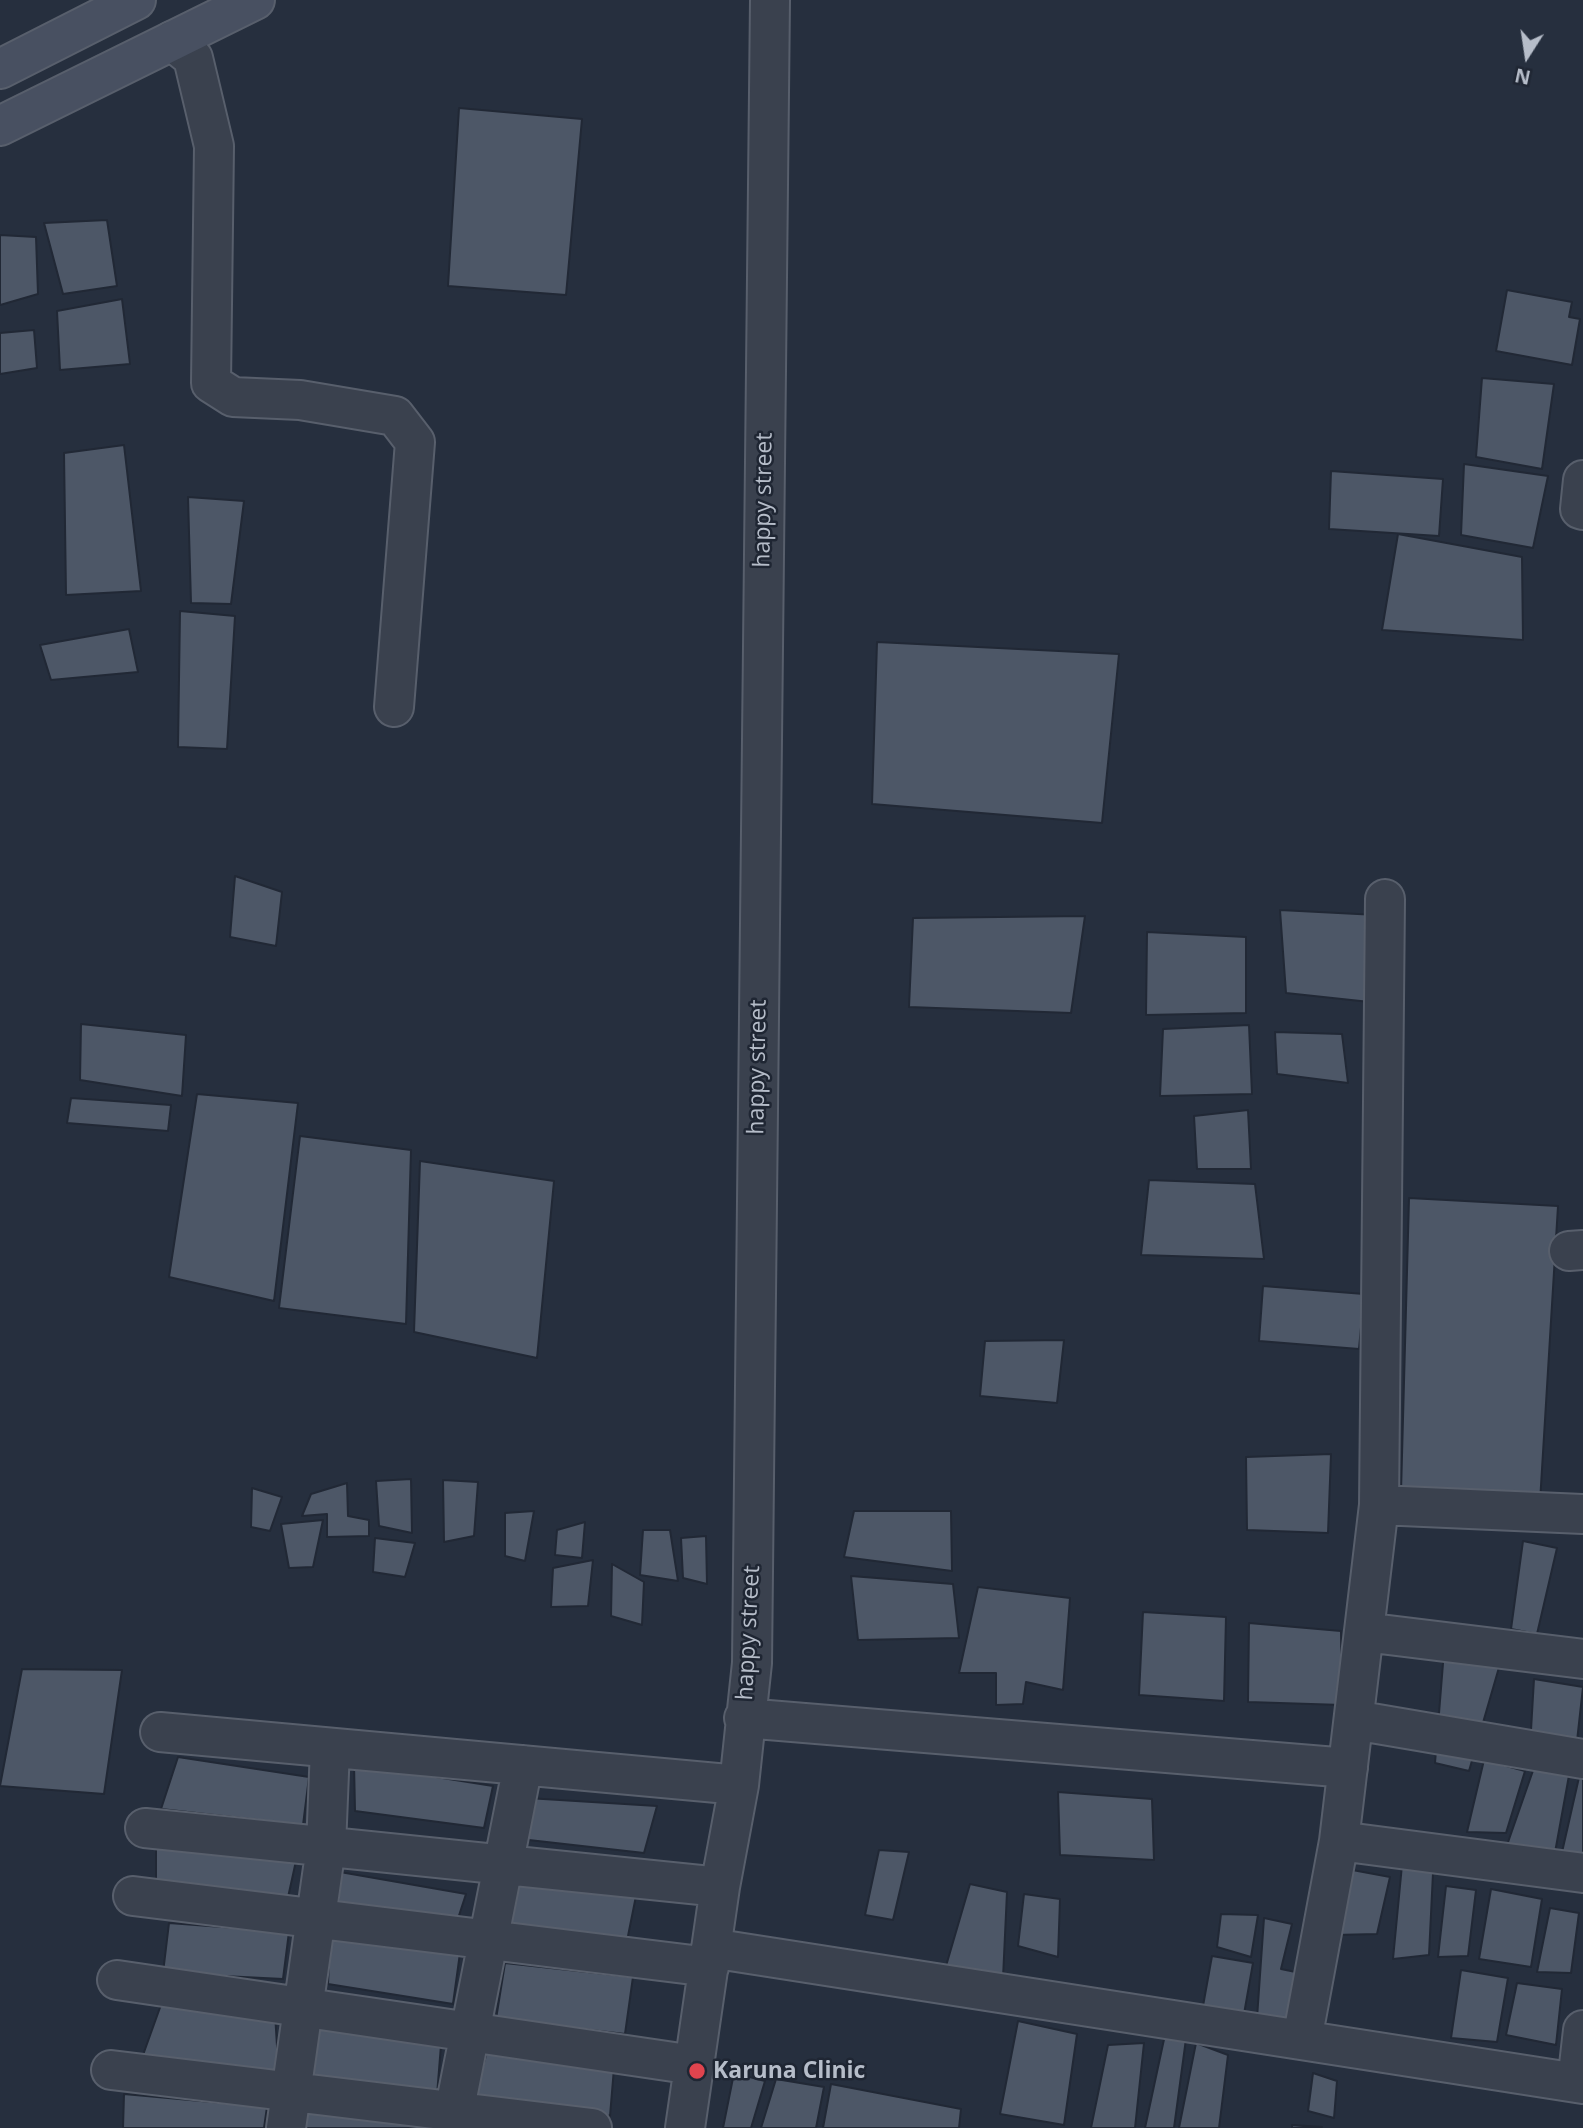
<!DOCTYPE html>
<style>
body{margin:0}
#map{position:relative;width:1583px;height:2128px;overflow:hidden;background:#262f3e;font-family:"Open Sans",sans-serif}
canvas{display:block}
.north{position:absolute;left:1492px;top:21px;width:70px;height:70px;-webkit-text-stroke:5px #1f2633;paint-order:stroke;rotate:192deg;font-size:19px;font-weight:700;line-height:28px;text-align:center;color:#b6bdc9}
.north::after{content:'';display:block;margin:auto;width:24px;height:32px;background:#b6bdc9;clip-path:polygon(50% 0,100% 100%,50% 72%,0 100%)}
</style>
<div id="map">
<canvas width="1583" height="2128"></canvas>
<div class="north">N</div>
</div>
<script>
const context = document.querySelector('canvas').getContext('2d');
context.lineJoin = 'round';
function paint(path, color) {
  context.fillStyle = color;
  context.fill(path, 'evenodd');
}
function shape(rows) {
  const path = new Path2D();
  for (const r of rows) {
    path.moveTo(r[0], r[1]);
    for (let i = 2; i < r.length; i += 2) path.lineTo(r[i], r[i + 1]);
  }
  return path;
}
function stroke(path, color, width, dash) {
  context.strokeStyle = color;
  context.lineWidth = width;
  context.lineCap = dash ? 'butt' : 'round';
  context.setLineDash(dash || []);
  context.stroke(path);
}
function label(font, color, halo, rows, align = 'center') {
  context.font = font + ' "Open Sans",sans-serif';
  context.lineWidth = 5;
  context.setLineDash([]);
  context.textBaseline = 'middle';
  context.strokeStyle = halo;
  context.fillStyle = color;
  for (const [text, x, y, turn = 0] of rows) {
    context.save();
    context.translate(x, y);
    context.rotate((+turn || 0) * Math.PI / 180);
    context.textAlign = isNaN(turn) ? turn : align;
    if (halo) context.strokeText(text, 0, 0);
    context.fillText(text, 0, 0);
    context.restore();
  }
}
const building = shape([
 [459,108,582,119,566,295,448,286,459,108],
 [107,220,117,286,63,294,44,223,107,220],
 [0,235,36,237,38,294,0,305,0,235],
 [1507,290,1572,302,1569,317,1580,319,1572,365,1496,351,1507,290],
 [122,299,130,364,60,370,57,311,122,299],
 [34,330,37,368,0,374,0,333,34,330],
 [1482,378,1554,384,1542,469,1476,457,1482,378],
 [124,445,141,591,66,595,64,453,124,445],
 [1464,464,1548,476,1533,548,1461,535,1464,464],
 [1331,471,1443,479,1439,536,1329,529,1331,471],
 [188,497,244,501,231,604,191,603,188,497],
 [1398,534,1522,557,1523,640,1382,630,1398,534],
 [180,611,235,616,227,749,178,747,180,611],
 [129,629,138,672,51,680,40,645,129,629],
 [877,642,1119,654,1102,823,872,804,877,642],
 [235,876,282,892,276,946,230,937,235,876],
 [1280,910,1377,915,1379,1003,1286,993,1280,910],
 [1085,916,1071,1013,909,1007,913,918,1085,916],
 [1147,932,1246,937,1246,1013,1146,1015,1147,932],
 [81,1024,186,1035,182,1096,80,1080,81,1024],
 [1249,1025,1252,1094,1160,1096,1163,1029,1249,1025],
 [1275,1032,1342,1034,1348,1083,1277,1074,1275,1032],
 [197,1094,298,1103,274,1301,169,1277,197,1094],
 [71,1098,171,1105,168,1131,67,1123,71,1098],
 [1248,1110,1251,1169,1197,1169,1194,1116,1248,1110],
 [300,1136,411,1150,406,1324,279,1308,300,1136],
 [420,1161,554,1181,537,1358,414,1332,420,1161],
 [1149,1180,1255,1184,1264,1259,1141,1255,1149,1180],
 [1409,1198,1558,1206,1540,1502,1401,1492,1409,1198],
 [1263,1286,1364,1294,1359,1349,1259,1341,1263,1286],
 [1064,1340,1057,1403,980,1396,985,1341,1064,1340],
 [1331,1454,1328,1533,1247,1530,1246,1457,1331,1454],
 [411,1479,412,1533,379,1526,376,1481,411,1479],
 [443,1480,478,1482,474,1536,444,1542,443,1480],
 [347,1483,348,1516,369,1520,369,1536,327,1537,327,1514,302,1516,311,1494,347,1483],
 [252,1488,282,1497,270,1531,251,1527,252,1488],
 [534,1511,525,1561,505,1556,505,1513,534,1511],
 [854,1511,951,1511,952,1571,844,1557,854,1511],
 [323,1520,313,1567,289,1568,281,1524,323,1520],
 [585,1522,582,1558,555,1555,557,1530,585,1522],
 [643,1530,670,1530,678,1581,640,1575,643,1530],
 [706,1536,707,1584,683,1578,681,1538,706,1536],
 [375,1538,415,1543,405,1577,373,1572,375,1538],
 [1523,1541,1557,1548,1537,1634,1511,1629,1523,1541],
 [593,1560,588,1606,551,1607,553,1568,593,1560],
 [612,1564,644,1582,642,1625,611,1616,612,1564],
 [851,1576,953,1584,959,1638,858,1640,851,1576],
 [978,1587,1070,1598,1063,1690,1026,1682,1023,1704,996,1705,996,1673,959,1673,978,1587],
 [1143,1612,1226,1617,1224,1701,1139,1695,1143,1612],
 [1249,1623,1341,1631,1342,1705,1248,1702,1249,1623],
 [1444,1651,1500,1664,1469,1771,1435,1763,1444,1651],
 [22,1669,122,1670,104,1794,0,1786,22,1669],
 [1534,1679,1583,1687,1576,1750,1530,1747,1534,1679],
 [178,1757,309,1777,303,1825,161,1809,178,1757],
 [1484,1760,1525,1771,1506,1833,1467,1832,1484,1760],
 [1536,1762,1570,1770,1554,1858,1506,1848,1536,1762],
 [354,1764,493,1786,484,1828,355,1811,354,1764],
 [1580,1773,1583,1773,1583,1862,1560,1861,1580,1773],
 [1058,1792,1152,1799,1154,1860,1060,1855,1058,1792],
 [527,1798,657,1806,644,1853,520,1839,527,1798],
 [156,1841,296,1861,285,1911,156,1892,156,1841],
 [879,1850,909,1852,893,1920,865,1915,879,1850],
 [1402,1865,1433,1873,1429,1955,1393,1959,1402,1865],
 [1347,1869,1390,1877,1377,1934,1334,1935,1347,1869],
 [340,1872,466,1894,453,1934,337,1920,340,1872],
 [510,1883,636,1896,627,1941,497,1925,510,1883],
 [970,1884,1007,1892,1003,1978,946,1966,970,1884],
 [1446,1886,1476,1890,1468,1956,1438,1957,1446,1886],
 [1491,1889,1542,1899,1531,1967,1479,1959,1491,1889],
 [1024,1894,1060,1899,1058,1957,1018,1946,1024,1894],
 [1550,1908,1579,1913,1571,1973,1537,1972,1550,1908],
 [1221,1914,1258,1915,1251,1957,1217,1947,1221,1914],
 [1264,1918,1292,1924,1281,1969,1310,1975,1296,2025,1257,2018,1264,1918],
 [169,1923,289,1932,283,1979,163,1973,169,1923],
 [330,1938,460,1953,453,2004,328,1984,330,1938],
 [1212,1956,1253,1963,1244,2014,1203,2006,1212,1956],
 [505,1963,633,1977,625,2034,496,2019,505,1963],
 [1461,1970,1508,1978,1497,2042,1451,2038,1461,1970],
 [1517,1983,1562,1989,1556,2045,1506,2035,1517,1983],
 [162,2002,275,2013,279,2079,143,2055,162,2002],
 [1018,2021,1077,2034,1064,2125,1000,2114,1018,2021],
 [314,2028,441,2045,437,2095,309,2080,314,2028],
 [1166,2030,1186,2039,1174,2128,1145,2128,1166,2030],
 [1144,2043,1135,2128,1091,2128,1108,2045,1144,2043],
 [1196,2043,1228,2055,1219,2128,1179,2128,1196,2043],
 [487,2052,614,2068,610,2116,474,2098,487,2052],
 [734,2073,765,2081,751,2128,723,2128,734,2073],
 [1313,2073,1337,2081,1334,2118,1308,2111,1313,2073],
 [776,2079,824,2087,816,2128,761,2128,776,2079],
 [831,2084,961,2109,959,2128,823,2128,831,2084],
 [124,2094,267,2107,264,2128,123,2128,124,2094],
 [305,2110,438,2128,301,2128,305,2110],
 [1292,2125,1322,2127,1292,2128,1292,2125]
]);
paint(building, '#4d5767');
stroke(building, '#212835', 2);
const minor = shape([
 [172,41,193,58,214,146,211,383,233,397,300,400,395,416,415,442,394,707],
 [1583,480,1580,509,1583,510],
 [1569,1251,1583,1250],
 [1379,1505,1583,1514],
 [1364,1632,1583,1659],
 [744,1718,1348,1768],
 [1354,1720,1583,1759],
 [160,1732,739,1785],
 [145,1828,720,1887],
 [1339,1841,1583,1873],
 [133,1896,709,1967],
 [711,1948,1583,2084],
 [117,1980,694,2065],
 [1302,2040,1339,1841,1379,1505,1385,899],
 [111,2070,592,2128],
 [1577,2083,1583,2030],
 [286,2128,326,1847,330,1748],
 [451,2128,523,1765],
 [685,2128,720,1887,739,1785,752,1663,770,0]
]);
const secondary = shape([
 [0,69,136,0],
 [0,126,255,0]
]);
stroke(minor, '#585f6c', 42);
stroke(secondary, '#585f6c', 42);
stroke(minor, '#3a414e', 38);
stroke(secondary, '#485061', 38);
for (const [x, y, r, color] of [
 [697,2071,9,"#e0444e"]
]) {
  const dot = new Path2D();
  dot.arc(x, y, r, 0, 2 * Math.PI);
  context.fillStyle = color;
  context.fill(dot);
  stroke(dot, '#1f2633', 2.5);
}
label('23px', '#b6bdc9', '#1f2633', [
 ["happy street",764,500,-89],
 ["happy street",758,1067,-89],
 ["happy street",749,1633,-87]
]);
label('bold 23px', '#b6bdc9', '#1f2633', [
 ["Karuna Clinic",713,2071]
], 'left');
</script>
